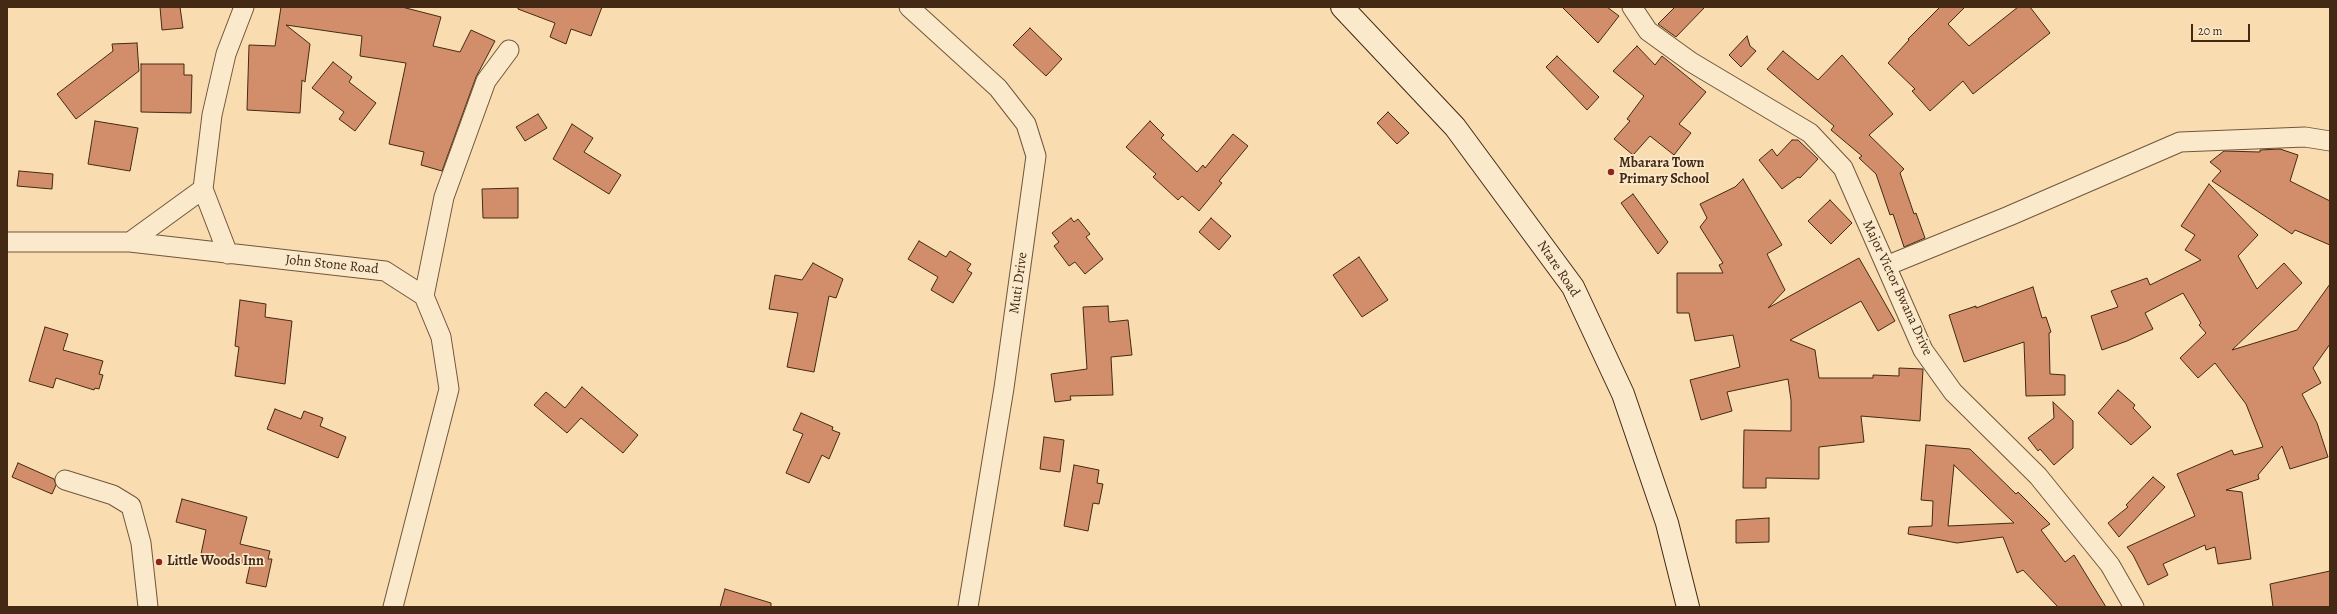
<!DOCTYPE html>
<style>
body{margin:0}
#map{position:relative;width:2337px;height:614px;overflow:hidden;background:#f9ddb1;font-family:Alegreya,serif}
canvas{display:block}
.frame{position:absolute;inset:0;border:8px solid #442914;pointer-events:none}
.scale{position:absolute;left:2191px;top:24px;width:59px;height:18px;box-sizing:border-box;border:2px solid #442914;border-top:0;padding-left:5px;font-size:12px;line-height:14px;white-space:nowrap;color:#442914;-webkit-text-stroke:3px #fbe9cc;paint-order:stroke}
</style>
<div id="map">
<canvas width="2337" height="614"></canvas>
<div class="frame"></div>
<div class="scale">20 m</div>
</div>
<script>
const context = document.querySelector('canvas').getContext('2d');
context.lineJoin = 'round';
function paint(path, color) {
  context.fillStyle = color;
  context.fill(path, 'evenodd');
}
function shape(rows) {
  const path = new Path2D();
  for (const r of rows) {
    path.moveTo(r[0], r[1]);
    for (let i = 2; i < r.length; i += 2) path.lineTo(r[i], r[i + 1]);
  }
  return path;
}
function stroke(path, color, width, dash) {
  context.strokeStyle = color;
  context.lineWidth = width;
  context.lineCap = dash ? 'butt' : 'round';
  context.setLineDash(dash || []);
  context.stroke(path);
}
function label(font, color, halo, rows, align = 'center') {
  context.font = font + ' Alegreya,serif';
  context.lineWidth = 3.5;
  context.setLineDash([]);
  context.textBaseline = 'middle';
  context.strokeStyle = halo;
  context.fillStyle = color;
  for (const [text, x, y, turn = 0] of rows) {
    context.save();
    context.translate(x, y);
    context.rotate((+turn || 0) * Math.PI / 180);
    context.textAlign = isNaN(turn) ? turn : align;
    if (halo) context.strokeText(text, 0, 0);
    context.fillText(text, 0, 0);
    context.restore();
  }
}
const building = shape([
 [160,7,180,7,183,28,162,30,160,7],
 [281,7,402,7,441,17,433,46,460,52,471,30,495,41,476,77,442,171,421,165,424,152,389,144,406,63,360,56,362,36,286,25,310,44,305,82,302,80,300,113,247,110,249,45,275,46,281,7],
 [518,7,602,7,591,36,571,29,566,44,550,37,555,23,518,9,518,7],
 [1562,7,1607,7,1619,16,1598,43,1562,7],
 [1675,7,1705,7,1676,37,1658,24,1675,7],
 [1940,7,1965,7,1948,24,1969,46,2018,7,2030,7,2050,33,1973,94,1963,81,1930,111,1912,91,1915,89,1888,63,1909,40,1908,39,1940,7],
 [1030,28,1062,59,1046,76,1013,45,1030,28],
 [1747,36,1750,46,1756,51,1741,67,1729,55,1747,36],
 [137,43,139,71,76,119,57,94,113,51,112,44,137,43],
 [1637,46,1655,65,1662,56,1706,92,1679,124,1691,133,1674,155,1650,136,1633,155,1614,139,1630,121,1627,119,1644,96,1613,71,1637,46],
 [1783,51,1818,80,1842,55,1893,114,1869,135,1904,169,1900,173,1914,214,1916,213,1925,238,1904,247,1893,214,1890,215,1876,174,1859,158,1862,156,1831,130,1834,126,1767,69,1783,51],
 [1557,56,1599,97,1587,110,1546,67,1557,56],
 [333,62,352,77,349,82,376,103,355,131,339,119,344,112,312,88,333,62],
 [141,64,184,64,184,75,192,75,191,113,141,112,141,64],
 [1388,112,1409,133,1397,144,1377,123,1388,112],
 [538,114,547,128,525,141,516,127,538,114],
 [95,121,138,128,130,171,88,164,95,121],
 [1150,121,1164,135,1161,138,1197,172,1203,165,1205,168,1233,134,1248,146,1219,181,1222,183,1199,211,1182,196,1178,200,1153,177,1156,174,1126,147,1150,121],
 [572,124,593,138,584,152,621,175,609,194,553,159,572,124],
 [1792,140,1798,140,1818,159,1800,178,1798,177,1782,189,1759,160,1772,149,1777,156,1792,140],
 [2280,149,2298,155,2290,181,2330,201,2330,245,2295,230,2292,234,2212,181,2221,171,2210,162,2224,151,2260,152,2260,150,2280,149],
 [19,171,53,174,52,189,17,186,19,171],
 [1743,179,1782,245,1767,254,1785,290,1768,308,1859,258,1895,321,1878,331,1861,301,1790,340,1815,350,1819,378,1873,378,1873,375,1899,376,1899,368,1923,369,1920,421,1861,416,1864,442,1819,447,1819,479,1766,478,1766,488,1743,488,1744,430,1791,431,1791,400,1788,379,1727,392,1732,411,1701,420,1690,380,1740,367,1733,335,1695,341,1689,313,1677,313,1677,273,1723,273,1719,265,1723,263,1700,227,1707,218,1700,204,1735,187,1743,179],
 [2209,184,2258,235,2238,256,2257,289,2284,263,2302,283,2232,350,2297,330,2330,284,2330,344,2313,368,2321,383,2302,394,2317,423,2328,457,2290,469,2282,446,2258,475,2259,479,2226,490,2242,492,2251,559,2218,564,2215,547,2206,550,2205,545,2163,564,2168,575,2148,585,2133,555,2127,547,2195,516,2177,474,2232,450,2234,455,2263,447,2246,404,2215,363,2198,378,2180,358,2206,333,2199,325,2201,323,2183,293,2145,313,2153,329,2127,341,2102,350,2091,316,2118,307,2111,291,2147,278,2150,285,2201,260,2185,250,2195,235,2181,226,2209,184],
 [518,188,518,218,483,218,482,189,518,188],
 [1633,194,1668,242,1658,254,1621,203,1633,194],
 [1830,200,1852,223,1831,244,1808,221,1830,200],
 [1071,218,1074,222,1078,219,1090,234,1086,237,1103,259,1085,274,1075,262,1069,266,1054,246,1059,242,1052,233,1071,218],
 [1211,218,1231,236,1219,250,1199,232,1211,218],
 [919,241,946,257,950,251,971,264,967,270,972,273,953,303,931,290,938,277,908,259,919,241],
 [1359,257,1388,300,1362,317,1333,275,1359,257],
 [813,263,843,279,836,298,829,296,814,372,787,367,798,313,769,309,775,275,802,280,813,263],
 [2033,287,2042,318,2046,317,2051,332,2049,333,2050,374,2065,375,2065,395,2026,396,2024,342,1964,362,1949,315,1976,306,1976,308,2033,287],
 [240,300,266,304,265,317,292,321,285,384,235,376,239,347,235,346,240,300],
 [1108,306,1109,322,1128,320,1132,355,1111,357,1113,395,1070,396,1071,400,1055,402,1051,374,1087,369,1083,307,1108,306],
 [45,327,68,334,63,350,103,361,99,374,103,375,99,389,95,388,94,390,56,378,53,388,29,381,45,327],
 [582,387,638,435,623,453,581,418,567,433,534,405,546,392,565,408,582,387],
 [2118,390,2135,405,2133,408,2151,427,2131,445,2098,413,2118,390],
 [2053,402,2073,421,2073,448,2054,465,2040,449,2038,451,2028,438,2054,418,2053,402],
 [275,409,301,419,304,411,323,418,320,426,346,437,338,458,267,429,275,409],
 [801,413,833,427,832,430,840,433,829,459,822,455,809,483,786,473,803,434,793,430,801,413],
 [1044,437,1064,440,1060,472,1040,469,1044,437],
 [1926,445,1970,449,2016,494,2018,492,2050,524,2041,530,2065,562,2074,555,2106,607,2058,607,2023,570,2017,573,2003,537,1957,543,1908,534,1909,527,1932,526,1933,501,1921,500,1926,445],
 [1954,465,2014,523,1948,526,1954,465],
 [18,463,54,479,56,485,52,494,12,477,18,463],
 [1074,465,1099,470,1097,483,1103,484,1099,504,1093,503,1088,531,1064,526,1074,465],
 [2153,477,2165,487,2119,537,2108,523,2128,507,2126,505,2153,477],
 [182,499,247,517,240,544,270,551,268,559,272,559,266,587,246,583,250,565,201,554,206,530,176,522,182,499],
 [1769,518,1769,542,1736,543,1736,520,1769,518],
 [2330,571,2330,607,2273,607,2270,584,2330,571],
 [725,589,771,603,771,607,720,607,725,589]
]);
paint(building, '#d28e6a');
stroke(building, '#442914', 1);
const minor = shape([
 [909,7,998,88,1026,124,1036,156,1004,388,968,607],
 [1632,7,1648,31,1691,62,1810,133,1843,168,1923,350,1953,392,2038,476,2110,565,2134,607],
 [7,242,130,242,385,271,424,296,441,337,449,389,393,607],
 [130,242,203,189],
 [228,254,203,189,212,115,226,54,244,7],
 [1886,266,2009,216,2180,142,2305,137,2330,141],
 [424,296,444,197,486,81,509,50],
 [65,480,113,495,131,506,141,543,148,607]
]);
const secondary = shape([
 [1342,7,1455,127,1573,287,1623,394,1667,523,1688,607]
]);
stroke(minor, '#71563b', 21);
stroke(secondary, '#442914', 24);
stroke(minor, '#fbe9cc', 19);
stroke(secondary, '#fbe9cc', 22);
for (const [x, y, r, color] of [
 [1611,172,4,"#8f2418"],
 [159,562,4,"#8f2418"]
]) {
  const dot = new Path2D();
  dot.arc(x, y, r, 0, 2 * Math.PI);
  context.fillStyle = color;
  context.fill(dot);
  stroke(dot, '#fbe9cc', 1.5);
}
label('bold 14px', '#442914', '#fbe9cc', [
 ["Mbarara Town",1619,164],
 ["Primary School",1619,180],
 ["Little Woods Inn",167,562]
], 'left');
label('14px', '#442914', '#fbe9cc', [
 ["John Stone Road",332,265,6],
 ["Ntare Road",1558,269,56],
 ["Muti Drive",1019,283,-82],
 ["Major Victor Bwana Drive",1897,288,65]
]);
</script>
